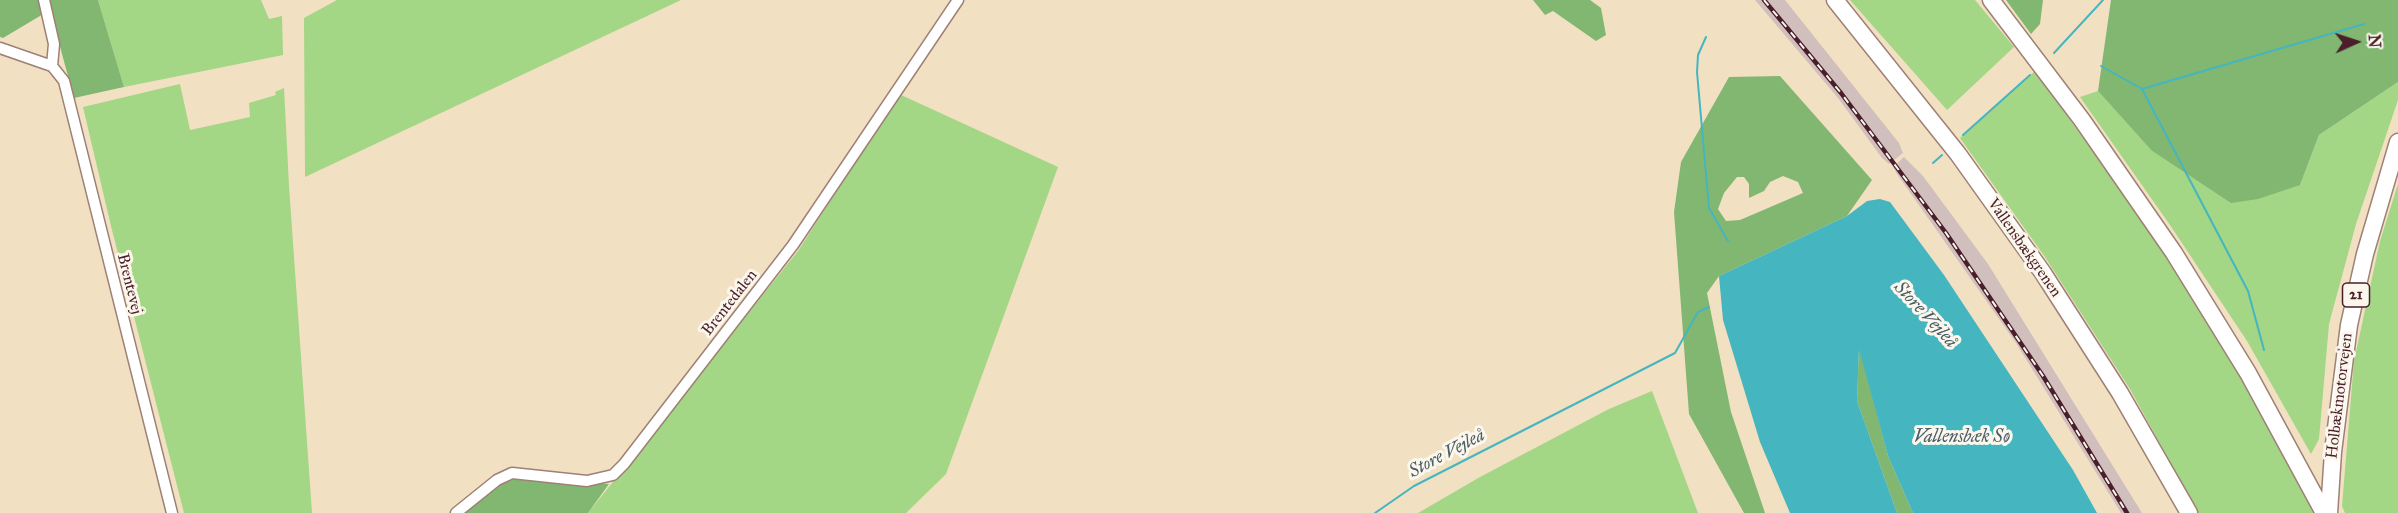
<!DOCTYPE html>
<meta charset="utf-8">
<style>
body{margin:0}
#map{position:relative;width:2398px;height:513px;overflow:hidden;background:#f2e0c2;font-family:"IM FELL Great Primer",serif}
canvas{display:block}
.north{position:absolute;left:2326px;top:12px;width:60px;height:60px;-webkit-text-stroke:4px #fbf7ec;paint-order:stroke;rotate:87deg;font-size:16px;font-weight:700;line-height:24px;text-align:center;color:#4a1f2b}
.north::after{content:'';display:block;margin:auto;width:21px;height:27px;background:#4a1f2b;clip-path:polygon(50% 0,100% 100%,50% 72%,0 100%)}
</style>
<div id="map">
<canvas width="2398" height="513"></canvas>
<div class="north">N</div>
</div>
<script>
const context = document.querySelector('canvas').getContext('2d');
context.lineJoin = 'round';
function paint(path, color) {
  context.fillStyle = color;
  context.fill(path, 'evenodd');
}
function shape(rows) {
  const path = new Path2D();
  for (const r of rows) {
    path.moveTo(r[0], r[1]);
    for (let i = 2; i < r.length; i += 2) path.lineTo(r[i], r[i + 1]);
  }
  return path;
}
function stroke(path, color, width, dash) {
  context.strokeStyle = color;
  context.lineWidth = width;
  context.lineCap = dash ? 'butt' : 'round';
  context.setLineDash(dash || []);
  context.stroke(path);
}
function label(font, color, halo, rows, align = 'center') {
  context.font = font + ' "IM FELL Great Primer",serif';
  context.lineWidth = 6;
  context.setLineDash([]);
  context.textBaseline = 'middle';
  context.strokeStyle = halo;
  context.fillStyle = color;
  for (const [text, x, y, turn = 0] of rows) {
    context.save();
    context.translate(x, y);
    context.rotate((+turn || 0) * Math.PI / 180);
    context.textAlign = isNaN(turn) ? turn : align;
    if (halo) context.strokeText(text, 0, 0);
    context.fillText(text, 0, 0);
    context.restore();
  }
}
paint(shape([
 [1755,0,1785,0,1899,143,1903,153,1889,164,1882,158,1838,98],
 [1904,157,1923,176,1988,264,2142,513,2121,513,2016,343,1897,174,1893,167]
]), '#d1bfbe');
paint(shape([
 [98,0,261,0,269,19,282,16,283,55,124,87],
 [337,0,681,0,305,177,304,18],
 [1850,0,1975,0,2014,47,1947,110],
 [2035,71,2165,252,2240,375,2316,513,2198,513,2130,389,2045,257,1960,138],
 [2398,82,2398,100,2356,224,2329,324,2319,439,2311,454,2247,341,2170,225,2080,97,2098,91,2151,150,2300,185,2319,135],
 [180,84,190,130,250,117,249,103,276,95,275,92,284,88,289,186,312,513,184,513,111,226,83,107],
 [899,94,1058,167,946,474,906,513,588,513,798,251],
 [2398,184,2398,513,2345,513,2342,506,2354,361,2380,241],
 [1652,391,1698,513,1418,513,1480,477,1609,409]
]), '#a3d685');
paint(shape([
 [0,0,98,0,124,87,74,98,50,10,3,38,0,37],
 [1533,0,1590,0,1601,8,1606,35,1596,41,1553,11,1545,15],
 [2006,0,2043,0,2040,24,2031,34],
 [2111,0,2398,0,2398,82,2319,135,2300,185,2258,199,2231,203,2151,150,2098,91],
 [1780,76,1872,180,1847,216,1719,276,1707,293,1731,412,1765,513,1744,513,1689,414,1674,212,1681,162,1729,77],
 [1783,176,1798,182,1803,193,1740,220,1726,221,1718,209,1724,193,1737,177,1744,177,1749,184,1749,198,1764,191,1770,182],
 [1859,346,1888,456,1913,513,1897,513,1857,401],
 [522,476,609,484,588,513,461,513,494,487]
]), '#82b772');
paint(shape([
 [1880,199,1890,202,1944,275,2073,470,2097,513,1913,513,1888,456,1859,349,1857,401,1897,513,1790,513,1760,442,1723,320,1719,276,1847,216,1867,201]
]), '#45b5bf');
stroke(shape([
 [1706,37,1698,55,1697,72,1709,208,1728,241],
 [2054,53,2103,0],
 [2101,66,2142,89,2364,24],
 [2142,89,2248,291,2264,350],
 [1963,135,2030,75],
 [1933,163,1942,155],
 [1375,513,1414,486,1675,353,1698,312,1709,307]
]), '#45b5bf', 2);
const minor = shape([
 [44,0,54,44,52,66,64,81,172,513],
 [0,48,52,66],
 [456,513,497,480,512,473,587,481,613,475,624,464,793,245,958,0]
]);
const highway = shape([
 [1835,0,1958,154,2043,273,2120,393,2189,513],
 [1991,0,2082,120,2174,253,2248,373,2324,513],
 [2329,513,2333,452,2349,325,2365,254,2398,142]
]);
stroke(minor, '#9e8076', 13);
stroke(highway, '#9e8076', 19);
stroke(minor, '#fff', 10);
stroke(highway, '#fff', 16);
const rail = shape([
 [1764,0,1841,93,1946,233,2043,376,2127,513]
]);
stroke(rail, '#4a1f2b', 4.5);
stroke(rail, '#fbf7ec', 2, [7]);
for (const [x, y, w] of [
 [2356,295,27]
]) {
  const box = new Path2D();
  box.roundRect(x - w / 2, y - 12, w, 24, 4.5);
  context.fillStyle = '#fbf7ec';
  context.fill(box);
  stroke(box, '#4a1f2b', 1.5);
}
label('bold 15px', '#4a1f2b', null, [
 ["21",2356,295]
]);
label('16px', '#4a1f2b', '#fbf7ec', [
 ["Vallensbækgrenen",2024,248,55],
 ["Brentevej",129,284,76],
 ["Brentedalen",730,303,-52],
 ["Holbækmotorvejen",2340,396,-83]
]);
label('italic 18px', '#485b66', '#fbf7ec', [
 ["Store Vejleå",1925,315,47],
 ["Vallensbæk Sø",1962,438],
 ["Store Vejleå",1447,454,-28]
]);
</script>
